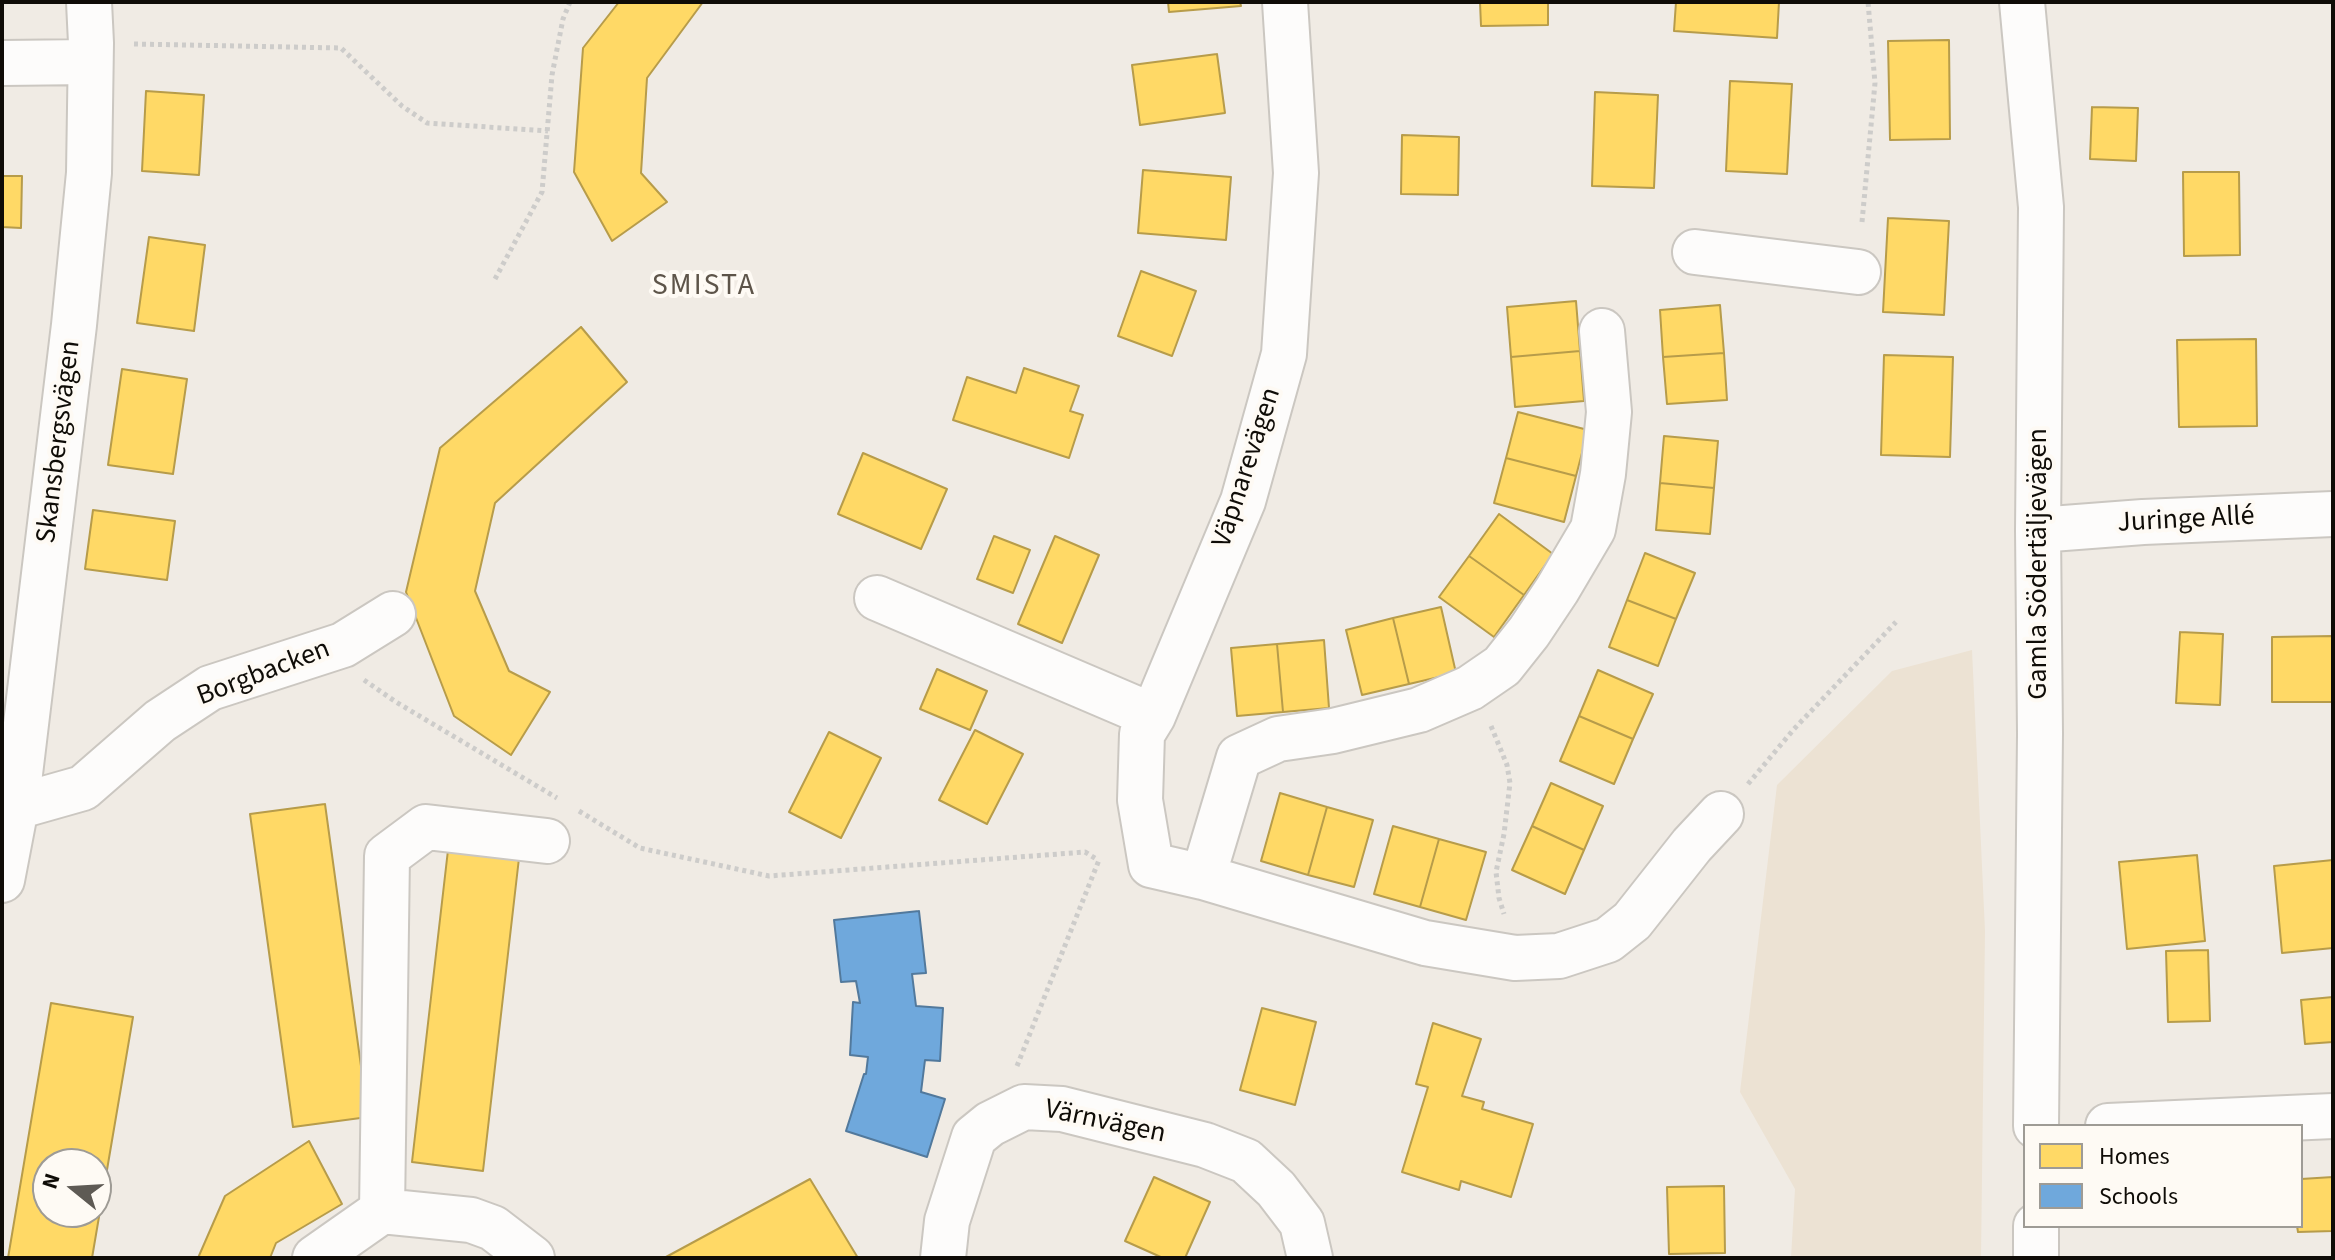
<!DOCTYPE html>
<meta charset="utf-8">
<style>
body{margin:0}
#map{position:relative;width:2335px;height:1260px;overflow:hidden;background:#f0ebe4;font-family:"Source Sans 3",sans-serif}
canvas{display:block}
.frame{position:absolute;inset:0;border:4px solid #0f0c07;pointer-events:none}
.legend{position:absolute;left:2023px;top:1124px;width:280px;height:104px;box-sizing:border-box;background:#fefaf4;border:2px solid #9e9b95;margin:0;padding:10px 14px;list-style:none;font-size:24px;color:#0f0c07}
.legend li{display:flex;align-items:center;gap:16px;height:40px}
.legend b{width:40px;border:2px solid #9e9b95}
.north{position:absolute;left:32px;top:1148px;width:80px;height:80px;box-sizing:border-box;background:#fefaf4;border:2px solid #9e9b95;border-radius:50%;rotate:288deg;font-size:22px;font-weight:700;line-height:32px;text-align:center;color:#0f0c07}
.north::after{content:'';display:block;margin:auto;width:28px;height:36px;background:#5e5a54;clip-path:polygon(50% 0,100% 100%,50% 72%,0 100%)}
</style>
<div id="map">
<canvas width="2335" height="1260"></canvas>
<div class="frame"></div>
<ul class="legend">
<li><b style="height:22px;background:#ffd966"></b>Homes</li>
<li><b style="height:22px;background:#6fa8dc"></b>Schools</li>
</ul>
<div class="north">N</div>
</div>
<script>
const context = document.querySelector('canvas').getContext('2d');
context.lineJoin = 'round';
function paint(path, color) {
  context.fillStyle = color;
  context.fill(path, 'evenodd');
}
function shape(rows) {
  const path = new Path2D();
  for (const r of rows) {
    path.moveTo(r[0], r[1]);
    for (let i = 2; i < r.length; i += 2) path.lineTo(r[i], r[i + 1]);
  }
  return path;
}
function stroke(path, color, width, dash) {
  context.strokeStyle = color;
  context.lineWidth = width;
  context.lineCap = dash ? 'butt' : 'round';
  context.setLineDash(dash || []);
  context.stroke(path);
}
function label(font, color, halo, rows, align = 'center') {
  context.font = font + ' "Source Sans 3",sans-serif';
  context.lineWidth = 8;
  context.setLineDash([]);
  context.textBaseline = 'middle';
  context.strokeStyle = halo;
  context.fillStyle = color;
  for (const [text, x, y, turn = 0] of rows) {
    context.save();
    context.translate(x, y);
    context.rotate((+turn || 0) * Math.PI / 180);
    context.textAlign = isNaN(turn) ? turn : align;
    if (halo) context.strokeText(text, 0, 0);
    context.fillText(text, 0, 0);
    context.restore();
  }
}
paint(shape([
 [1972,650,1985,931,1981,1258,1791,1258,1795,1189,1740,1092,1777,785,1892,671]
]), '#ece2d3');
const homes = shape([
 [619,2,703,2,647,78,641,173,667,202,612,241,574,172,583,48,619,2],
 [1168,2,1240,2,1241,6,1169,12,1168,2],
 [1480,2,1548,2,1548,25,1481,26,1480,2],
 [1676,2,1779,2,1777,38,1674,31,1676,2],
 [1949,40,1950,139,1890,140,1888,41,1949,40],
 [1217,54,1225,113,1140,125,1132,65,1217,54],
 [1730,81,1792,84,1787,174,1726,171,1730,81],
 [146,91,204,95,199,175,142,171,146,91],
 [1595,92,1658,95,1654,188,1592,186,1595,92],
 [2092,107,2138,108,2136,161,2090,159,2092,107],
 [1402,135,1459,137,1458,195,1401,194,1402,135],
 [1143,170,1231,177,1226,240,1138,233,1143,170],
 [2183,172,2239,172,2240,255,2184,256,2183,172],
 [2,176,22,176,21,228,2,227,2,176],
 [1888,218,1949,221,1944,315,1883,312,1888,218],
 [149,237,205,245,194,331,137,323,149,237],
 [1141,271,1196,291,1172,356,1118,336,1141,271],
 [1576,301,1580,351,1511,357,1507,307,1576,301],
 [1720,305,1724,353,1663,357,1660,310,1720,305],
 [581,327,627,382,495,503,475,591,509,671,550,692,511,755,454,716,406,592,440,448,581,327],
 [2256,339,2257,426,2179,427,2177,340,2256,339],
 [1580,351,1584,401,1515,407,1511,357,1580,351],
 [1724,353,1727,400,1667,404,1663,357,1724,353],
 [1884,355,1953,357,1950,457,1881,455,1884,355],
 [1024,368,1079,386,1070,411,1083,415,1069,458,953,420,967,377,1016,393,1024,368],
 [122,369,187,379,173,474,108,465,122,369],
 [1518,412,1588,430,1576,476,1506,458,1518,412],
 [1664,436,1718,441,1714,488,1660,483,1664,436],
 [863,453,947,489,921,549,838,514,863,453],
 [1506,458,1576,476,1564,522,1494,503,1506,458],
 [1660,483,1714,488,1710,534,1656,530,1660,483],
 [93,510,175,521,167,580,85,569,93,510],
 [1499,514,1553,554,1524,595,1469,556,1499,514],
 [994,536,1030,550,1013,593,977,579,994,536],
 [1055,536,1099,555,1062,643,1018,624,1055,536],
 [1645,553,1695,573,1676,619,1627,600,1645,553],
 [1469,556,1524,595,1494,637,1439,597,1469,556],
 [1627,600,1676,619,1658,666,1609,647,1627,600],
 [1441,607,1456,673,1409,684,1393,618,1441,607],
 [1393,618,1409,684,1362,695,1346,630,1393,618],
 [2180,632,2223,634,2220,705,2176,703,2180,632],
 [2333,636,2333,702,2272,702,2272,637,2333,636],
 [1324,640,1329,708,1283,712,1277,644,1324,640],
 [1277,644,1283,712,1237,716,1231,648,1277,644],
 [937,669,987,691,970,730,920,709,937,669],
 [1598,670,1653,694,1633,739,1579,716,1598,670],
 [1579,716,1633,739,1614,784,1560,761,1579,716],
 [975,730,1023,754,987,824,939,800,975,730],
 [829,732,881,758,841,838,789,812,829,732],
 [1551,783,1603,806,1584,850,1532,826,1551,783],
 [1280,793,1327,807,1308,875,1261,861,1280,793],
 [325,804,368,1117,293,1127,250,814,325,804],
 [1327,807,1373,820,1354,887,1308,875,1327,807],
 [1393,826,1439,839,1420,907,1374,894,1393,826],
 [1532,826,1584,850,1565,894,1512,870,1532,826],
 [1439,839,1486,852,1466,920,1420,907,1439,839],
 [448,850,519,858,483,1171,412,1162,448,850],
 [2197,855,2205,941,2127,949,2119,862,2197,855],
 [2333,860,2333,948,2282,953,2274,866,2333,860],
 [2208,950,2210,1021,2168,1022,2166,951,2208,950],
 [2333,997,2333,1042,2305,1044,2301,1000,2333,997],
 [51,1003,133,1017,92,1258,8,1258,51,1003],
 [48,1164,96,1164,96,1212,48,1212,48,1164],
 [1262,1008,1316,1022,1295,1105,1240,1090,1262,1008],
 [1433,1023,1481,1039,1462,1096,1484,1102,1482,1109,1533,1124,1511,1197,1461,1181,1459,1190,1402,1172,1428,1087,1416,1084,1433,1023],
 [309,1141,342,1204,276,1243,270,1258,198,1258,225,1196,309,1141],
 [1154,1177,1210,1202,1185,1258,1163,1258,1125,1241,1154,1177],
 [2333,1177,2333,1231,2298,1232,2297,1226,2301,1226,2301,1179,2333,1177],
 [810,1179,858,1258,666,1258,666,1257,810,1179],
 [1724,1186,1725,1253,1669,1254,1667,1187,1724,1186]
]);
paint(homes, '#ffd966');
stroke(homes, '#b79c4a', 2);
const schools = shape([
 [919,911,926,973,912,974,916,1006,943,1008,940,1061,925,1060,921,1092,945,1099,927,1157,846,1131,864,1074,866,1074,868,1057,850,1055,853,1002,860,1003,856,981,841,982,834,920,919,911]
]);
paint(schools, '#6fa8dc');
stroke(schools, '#52799c', 2);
const minor = shape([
 [1285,2,1296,173,1284,354,1243,501,1153,716,1142,734,1140,800,1151,865,1203,877,1425,943,1515,958,1559,956,1608,940,1632,921,1692,845,1721,814],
 [2022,2,2041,207,2038,530,2040,734,2036,1126],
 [2,63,90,62],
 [1695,252,1858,272],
 [2038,530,2143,522,2333,514],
 [877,598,1153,716],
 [16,807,83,788,160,721,210,688,343,645,393,614],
 [1203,877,1239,757,1278,739,1333,731,1419,710,1470,688,1502,666,1529,632,1557,590,1593,529,1603,474,1609,412,1602,331],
 [2,880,16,807,74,325,89,173,91,43,89,2],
 [2108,1126,2333,1116],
 [382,1211,387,856,426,827,547,841],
 [2036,1226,2036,1258],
 [315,1258,382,1211,471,1220,493,1228,532,1258],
 [943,1258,947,1221,974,1137,990,1124,1024,1107,1062,1109,1205,1145,1246,1161,1276,1189,1302,1223,1310,1258]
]);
stroke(minor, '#cbc7c1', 48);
stroke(shape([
 [134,44,341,48,402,106,427,123,548,131],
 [1862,222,1875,83,1868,2],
 [495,279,542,192,552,75,563,19,570,2],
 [364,680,396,702,557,798],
 [1491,726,1507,765,1510,783,1504,834,1496,872,1499,898,1504,914],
 [1748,784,1794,729,1896,622],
 [579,811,640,848,769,876,1085,852,1098,860],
 [1017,1066,1099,860]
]), '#cdccca', 5, [4, 4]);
stroke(minor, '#fdfcfb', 44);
label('28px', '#0f0c07', '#fefaf4', [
 ["Skansbergsvägen",60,442,-83],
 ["Väpnarevägen",1248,468,-72],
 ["Juringe Allé",2186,521,-3],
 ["Gamla Södertäljevägen",2040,564,-90],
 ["Borgbacken",264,674,-21],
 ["Värnvägen",1105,1123,12]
]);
context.letterSpacing = '2px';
label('30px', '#5d5449', '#fefaf4', [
 ["SMISTA",704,287]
]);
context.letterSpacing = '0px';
</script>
